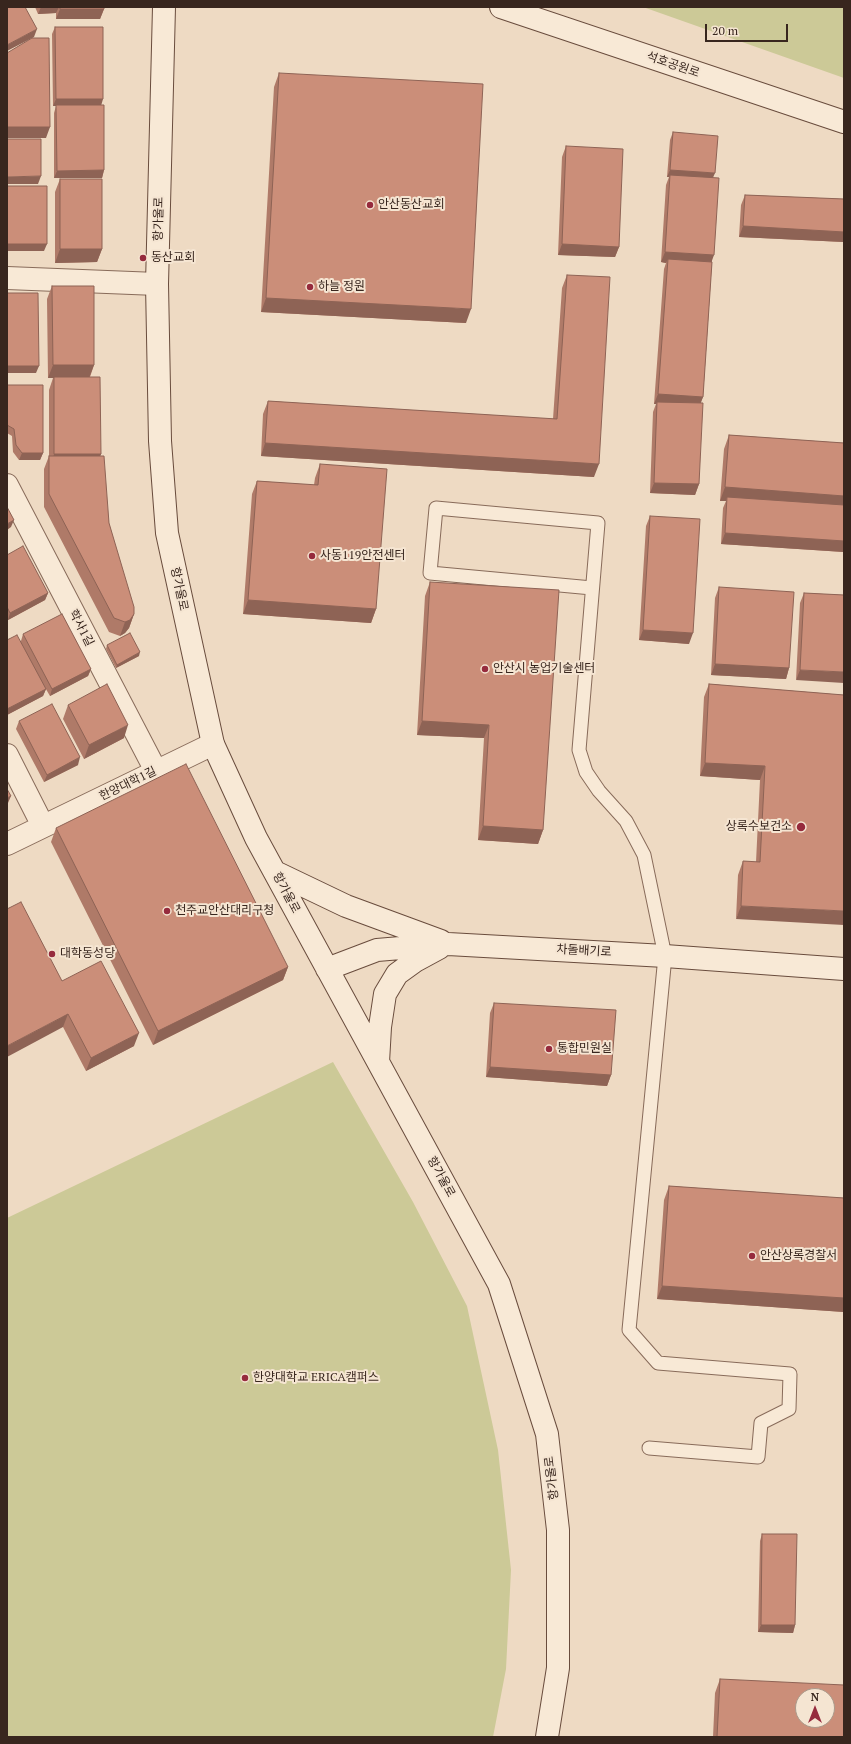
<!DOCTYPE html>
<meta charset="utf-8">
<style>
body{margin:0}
#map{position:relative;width:851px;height:1744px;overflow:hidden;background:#eedac3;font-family:"PT Serif",serif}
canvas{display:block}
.frame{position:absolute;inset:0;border:8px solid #38261e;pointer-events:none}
.north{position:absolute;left:795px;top:1688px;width:40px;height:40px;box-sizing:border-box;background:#f5e5d2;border:1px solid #a9998a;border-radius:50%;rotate:0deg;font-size:11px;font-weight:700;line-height:16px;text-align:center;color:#38261e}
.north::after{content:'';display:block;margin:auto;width:14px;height:18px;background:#962b3d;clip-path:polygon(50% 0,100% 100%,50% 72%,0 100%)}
.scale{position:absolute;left:705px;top:24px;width:83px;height:18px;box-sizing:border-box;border:2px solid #38261e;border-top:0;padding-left:5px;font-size:12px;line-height:14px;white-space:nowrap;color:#38261e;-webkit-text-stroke:3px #f5e5d2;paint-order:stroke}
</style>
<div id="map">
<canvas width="851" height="1744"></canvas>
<div class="frame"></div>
<div class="north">N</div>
<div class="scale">20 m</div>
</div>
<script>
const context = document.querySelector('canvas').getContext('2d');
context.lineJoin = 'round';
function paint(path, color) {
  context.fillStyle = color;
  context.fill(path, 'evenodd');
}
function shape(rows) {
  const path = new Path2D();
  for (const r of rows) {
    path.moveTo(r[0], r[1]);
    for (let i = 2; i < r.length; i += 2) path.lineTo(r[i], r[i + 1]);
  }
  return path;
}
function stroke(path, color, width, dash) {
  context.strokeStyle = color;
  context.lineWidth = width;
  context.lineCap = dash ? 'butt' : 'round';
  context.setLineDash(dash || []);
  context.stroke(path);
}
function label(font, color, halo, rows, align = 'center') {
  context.font = font + ' "PT Serif","Noto Sans KR",serif';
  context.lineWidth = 4;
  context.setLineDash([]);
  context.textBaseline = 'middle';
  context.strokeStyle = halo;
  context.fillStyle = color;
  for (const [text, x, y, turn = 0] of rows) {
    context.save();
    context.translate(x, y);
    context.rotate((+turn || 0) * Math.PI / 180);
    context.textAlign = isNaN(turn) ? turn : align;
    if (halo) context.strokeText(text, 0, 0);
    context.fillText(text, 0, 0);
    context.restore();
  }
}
paint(shape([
 [643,7,844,7,844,78],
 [333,1062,413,1202,467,1306,498,1450,511,1570,506,1669,493,1737,7,1737,7,1218]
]), '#ccc997');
const lane = shape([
 [592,588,430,573,436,508,598,523,579,750,586,772,599,791,626,821,644,855,665,956,629,1330,658,1363,790,1374,789,1409,761,1423,758,1457,649,1448]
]);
const street = shape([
 [7,278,157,284],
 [7,485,156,771],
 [7,755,43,826],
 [7,844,213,744]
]);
const secondary = shape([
 [164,7,157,284,160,441,167,533,213,744,256,838,499,1284,547,1434,558,1530,558,1668,547,1737],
 [501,7,844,122],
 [275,872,346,906,441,941],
 [327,969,377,950,448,944,665,956,844,969],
 [378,1062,380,1027,385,994,397,974,415,961,439,948]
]);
stroke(lane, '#886b5a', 15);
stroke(street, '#886b5a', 24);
stroke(secondary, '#694c3d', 24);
stroke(lane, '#f8e9d6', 13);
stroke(street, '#f8e9d6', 22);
stroke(secondary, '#f8e9d6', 22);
paint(shape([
 [35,7,104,7,104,9,100,19,56,19,56,13,38,14],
 [55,27,101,105,104,170,102,178,54,178,54,113,56,106,53,106,52,34],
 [279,73,466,323,261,312,274,87],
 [673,132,713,178,712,262,703,397,700,403,699,484,695,495,650,493,653,412,656,404,654,404,664,269,666,263,661,262,666,185,669,177,667,177,670,140],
 [566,146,619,247,615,257,558,255,562,157],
 [60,179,102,249,97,262,55,263,55,192],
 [745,195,844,199,844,242,739,237,741,205],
 [567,275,594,477,261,456,263,414,268,401,553,419,562,288],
 [52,286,94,365,90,377,101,454,100,456,109,523,134,614,129,628,125,633,120,636,109,632,44,507,44,469,49,456,49,390,53,378,48,378,47,299],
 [7,385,43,453,40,460,19,460,13,452,12,436,7,433],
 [729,435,844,443,844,552,721,544,723,508,726,501,720,501,724,449],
 [320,464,376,609,371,623,243,614,252,494,257,481,314,485,315,478],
 [650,516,689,644,639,640,646,526],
 [7,555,48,593,45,600,8,620,7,619],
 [430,582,543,830,538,844,478,840,484,738,417,735,425,596],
 [719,587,789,668,786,679,711,675,715,598],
 [804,593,844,595,796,680,800,603],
 [23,634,91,669,88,676,50,696,40,679,46,689,43,696,7,715,7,640,21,641],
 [107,645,139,656,116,668,106,649],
 [709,684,844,695,736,919,738,875,743,861,756,862,760,780,700,776,704,697],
 [68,705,124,738,84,759,63,719],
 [19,721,78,765,44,782,16,729],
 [56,828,288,967,283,980,153,1045,51,842],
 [62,981,134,1046,86,1071,63,1027],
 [494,1003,611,1075,607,1086,486,1077,490,1013],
 [669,1186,844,1198,844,1312,657,1299,664,1200],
 [762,1534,795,1625,793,1633,758,1632,760,1541],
 [720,1679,844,1737,713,1737,715,1693]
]), '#af7a68');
paint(shape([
 [41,7,59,7,56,13,38,14],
 [60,9,104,9,100,19,56,19],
 [37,29,34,37,7,51,7,45],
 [56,99,103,99,101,106,53,106],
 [7,127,50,127,46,138,7,138],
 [104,170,102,178,54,178,57,171],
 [670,170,715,173,712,180,670,175,669,177,667,177],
 [41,176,38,184,7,184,7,177],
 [743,226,844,232,844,242,739,237],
 [7,244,47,244,44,251,7,251],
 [562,244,619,247,615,257,558,255],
 [60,249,102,249,97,262,55,263],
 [665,252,714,255,710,266,668,259,666,263,661,262],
 [266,298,471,309,466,323,261,312],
 [53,365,94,365,89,378,48,378],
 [7,366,39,366,36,373,7,373],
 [658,394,703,397,699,408,657,402,656,404,654,404],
 [265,443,599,464,594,477,261,456],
 [22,453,43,453,40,460,19,460],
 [54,454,101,454,96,468,50,468],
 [654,483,699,484,695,495,650,493],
 [725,487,844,496,844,509,727,497,726,501,720,501],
 [14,520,11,527,7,530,7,524],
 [725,533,844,541,844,552,721,544],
 [48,593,45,600,8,620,10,613],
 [248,600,376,609,371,623,243,614],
 [134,614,129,628,125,633,120,636,125,622],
 [643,630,693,633,689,644,639,640],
 [140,652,139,656,116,668,117,665],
 [715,664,789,668,786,679,711,675],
 [91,669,88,676,50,696,52,689],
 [800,670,844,672,844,683,796,680],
 [46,689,43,696,7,715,7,709],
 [422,721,489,725,484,738,417,735],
 [128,725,124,738,84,759,89,745],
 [80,757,78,765,44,782,47,775],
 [705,763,765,766,760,780,700,776],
 [11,796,8,803,7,804,7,798],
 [483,826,543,830,538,844,478,840],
 [741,906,844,911,844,925,736,919],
 [288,967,283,980,153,1045,158,1031],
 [68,1014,63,1027,7,1057,7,1046],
 [139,1033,134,1046,86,1071,91,1058],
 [490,1067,611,1075,607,1086,486,1077],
 [662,1286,844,1298,844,1312,657,1299],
 [761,1625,795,1625,793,1633,758,1632]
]), '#8e6355');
const building = shape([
 [7,7,25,7,37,29,7,45,7,7],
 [60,7,104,7,104,9,60,9,60,7],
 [55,27,103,27,103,99,56,99,55,27],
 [32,38,49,38,50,127,7,127,7,53,32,38],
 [279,73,483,84,471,309,266,298,279,73],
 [56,105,104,105,104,170,57,171,56,105],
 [673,132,718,136,715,173,670,170,673,132],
 [7,139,41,139,41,176,7,177,7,139],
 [566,146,623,149,619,247,562,244,566,146],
 [670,175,719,178,714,255,665,252,670,175],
 [60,179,102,179,102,249,60,249,60,179],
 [7,186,47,186,47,244,7,244,7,186],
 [745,195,844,199,844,232,743,226,745,195],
 [668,259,712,262,703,397,658,394,668,259],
 [567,275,610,277,599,464,265,443,268,401,557,419,567,275],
 [52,286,94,286,94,365,53,365,52,286],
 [7,293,38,293,39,366,7,366,7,293],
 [54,377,100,377,101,454,54,454,54,377],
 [7,385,43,385,43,453,22,453,16,445,14,429,7,425,7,385],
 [657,402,703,403,699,484,654,483,657,402],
 [729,435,844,443,844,496,725,487,729,435],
 [49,456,104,456,109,523,134,607,134,614,130,620,125,622,114,618,49,494,49,456],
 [320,464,387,469,376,609,248,600,257,481,318,485,320,464],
 [727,497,844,505,844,541,725,533,727,497],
 [7,507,14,520,7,524,7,507],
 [650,516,700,519,693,633,643,630,650,516],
 [23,546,48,593,10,613,7,607,7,555,23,546],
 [430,582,559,590,543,830,483,826,489,725,422,721,430,582],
 [719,587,794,592,789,668,715,664,719,587],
 [804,593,844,595,844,672,800,670,804,593],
 [62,614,91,669,52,689,23,634,62,614],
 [130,633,140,652,117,665,107,645,130,633],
 [17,635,46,689,7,709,7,640,17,635],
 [107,684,128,725,89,745,68,705,107,684],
 [709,684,844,695,844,911,741,906,743,861,760,862,765,766,705,763,709,684],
 [52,704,80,757,47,775,19,721,52,704],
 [186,764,288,967,158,1031,56,828,186,764],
 [7,789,11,796,7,798,7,789],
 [21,902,62,981,101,961,139,1033,91,1058,68,1014,7,1046,7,909,21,902],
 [494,1003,616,1010,611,1075,490,1067,494,1003],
 [669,1186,844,1198,844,1298,662,1286,669,1186],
 [762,1534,797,1534,795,1625,761,1625,762,1534],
 [720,1679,844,1685,844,1737,717,1737,720,1679],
 [803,1696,827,1696,827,1720,803,1720,803,1696]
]);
paint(building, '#cb8e79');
stroke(building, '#8e6355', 1);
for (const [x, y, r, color] of [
 [370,205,4,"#962b3d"],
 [143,258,4,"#962b3d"],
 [310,287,4,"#962b3d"],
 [312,556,4,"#962b3d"],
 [485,669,4,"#962b3d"],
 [801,827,5,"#962b3d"],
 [167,911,4,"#962b3d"],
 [52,954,4,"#962b3d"],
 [549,1049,4,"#962b3d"],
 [752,1256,4,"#962b3d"],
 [245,1378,4,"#962b3d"]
]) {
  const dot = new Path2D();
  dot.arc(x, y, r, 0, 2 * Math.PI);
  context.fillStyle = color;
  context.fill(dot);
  stroke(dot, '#f5e5d2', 1.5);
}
label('12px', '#38261e', '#f5e5d2', [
 ["석호공원로",673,65,19],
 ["항가울로",159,219,-89],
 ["항가울로",179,589,78],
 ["학사1길",81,628,63],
 ["한양대학1길",128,784,-26],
 ["항가울로",286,893,62],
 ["차돌배기로",584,951,3],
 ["항가울로",441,1177,61],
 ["항가울로",552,1478,-97]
]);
label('12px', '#38261e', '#f5e5d2', [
 ["안산동산교회",378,205],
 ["동산교회",151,258],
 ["하늘 정원",318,287],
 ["사동119안전센터",320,556],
 ["안산시 농업기술센터",493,669],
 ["상록수보건소",792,827,"right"],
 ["천주교안산대리구청",175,911],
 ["대학동성당",60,954],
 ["통합민원실",557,1049],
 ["안산상록경찰서",760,1256],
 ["한양대학교 ERICA캠퍼스",253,1378]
], 'left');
</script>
